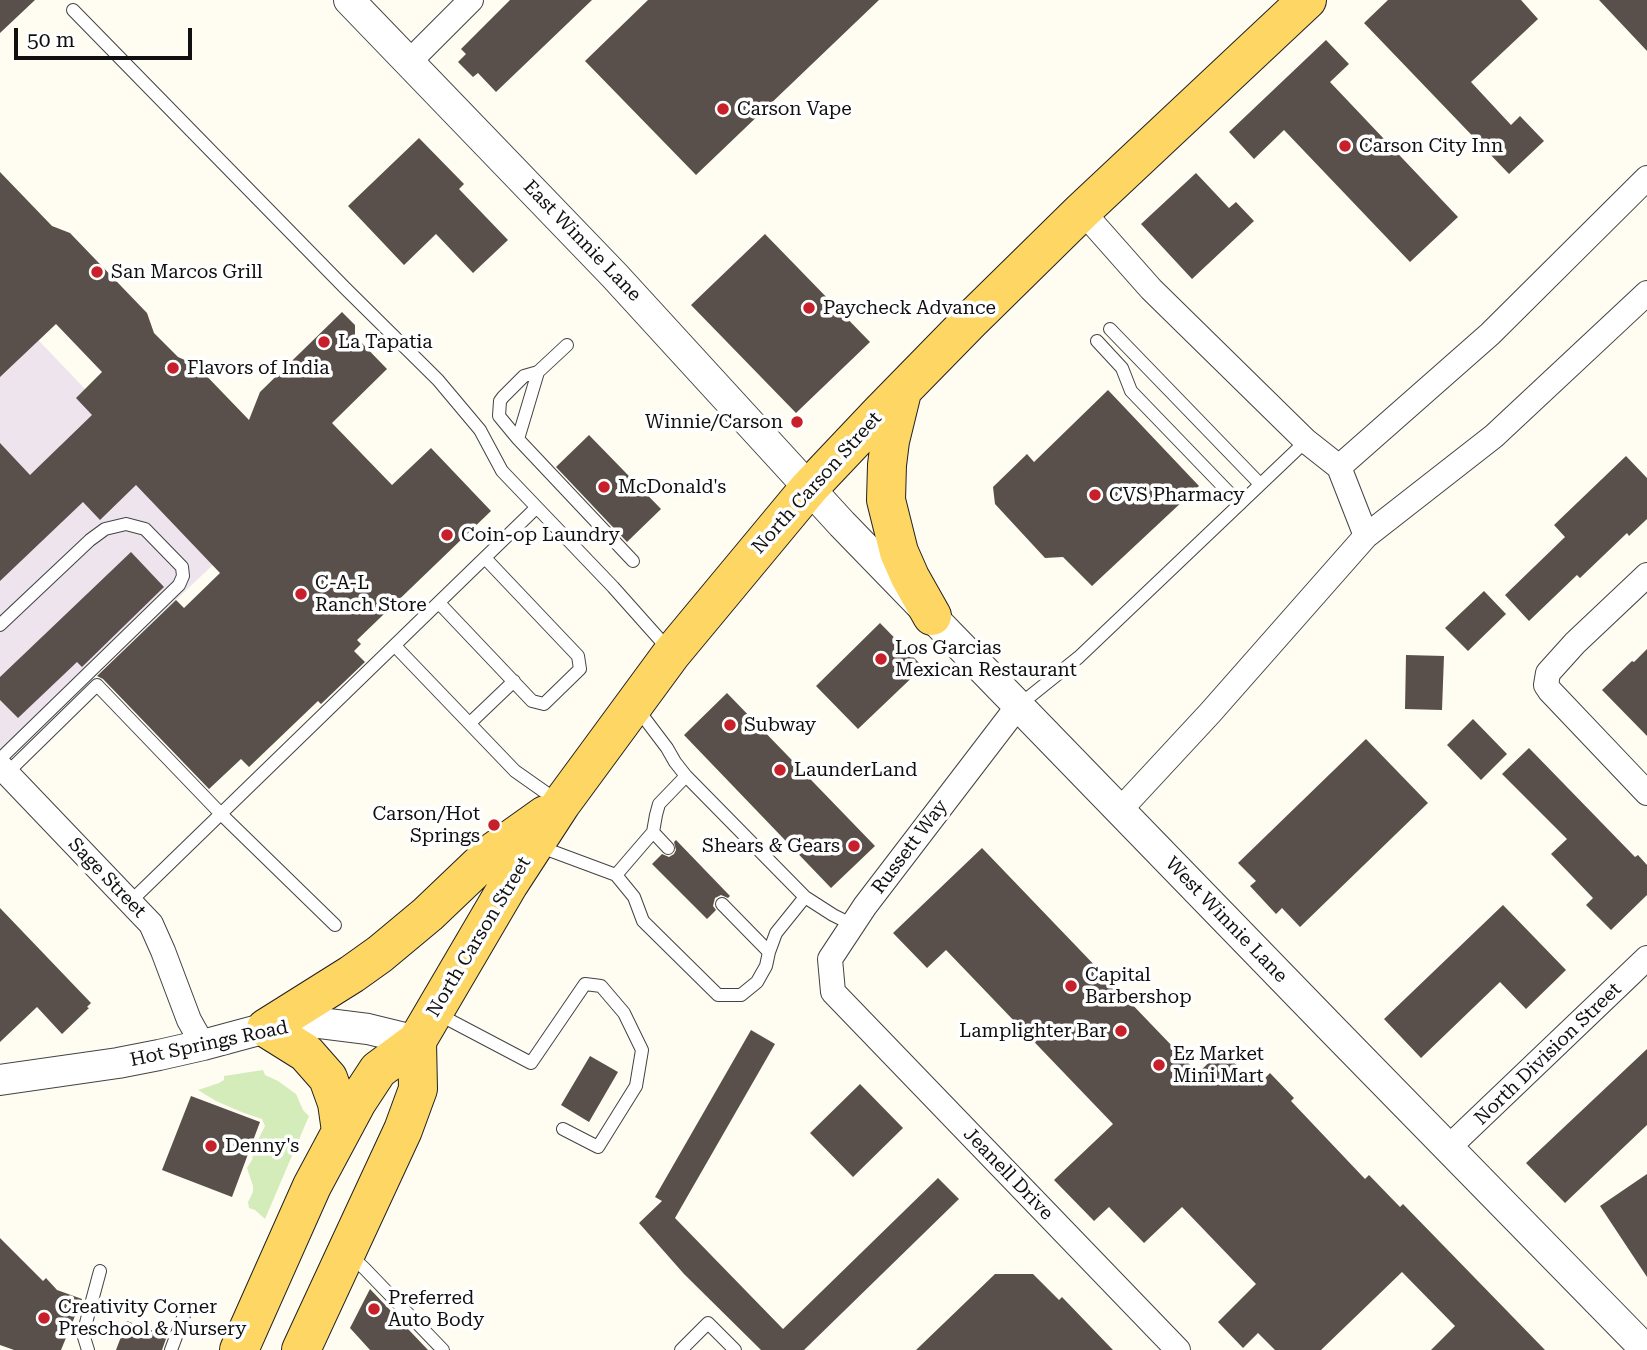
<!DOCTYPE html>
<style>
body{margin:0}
#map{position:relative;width:1647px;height:1350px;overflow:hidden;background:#fffcf2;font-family:"Roboto Serif",serif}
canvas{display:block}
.scale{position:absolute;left:14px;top:28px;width:178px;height:32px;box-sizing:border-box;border:4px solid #101010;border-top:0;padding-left:9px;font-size:21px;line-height:24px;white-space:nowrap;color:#101010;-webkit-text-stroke:5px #fff;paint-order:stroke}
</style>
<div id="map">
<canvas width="1647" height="1350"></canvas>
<div class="scale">50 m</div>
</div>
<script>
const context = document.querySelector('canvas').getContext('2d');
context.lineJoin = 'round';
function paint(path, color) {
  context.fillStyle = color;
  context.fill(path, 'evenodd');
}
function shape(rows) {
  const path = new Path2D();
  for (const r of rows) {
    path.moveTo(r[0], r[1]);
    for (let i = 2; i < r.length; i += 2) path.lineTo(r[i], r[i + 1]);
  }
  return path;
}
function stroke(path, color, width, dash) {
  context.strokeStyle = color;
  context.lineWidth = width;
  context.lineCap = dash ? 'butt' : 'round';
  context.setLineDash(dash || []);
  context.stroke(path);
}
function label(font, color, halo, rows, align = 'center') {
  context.font = font + ' "Roboto Serif",serif';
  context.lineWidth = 7;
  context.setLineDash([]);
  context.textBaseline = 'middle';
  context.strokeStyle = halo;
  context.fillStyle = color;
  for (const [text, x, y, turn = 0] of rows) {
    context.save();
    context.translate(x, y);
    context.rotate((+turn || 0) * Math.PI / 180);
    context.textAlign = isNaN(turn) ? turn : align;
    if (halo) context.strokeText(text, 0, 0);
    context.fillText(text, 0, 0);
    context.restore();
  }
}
paint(shape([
 [0,300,234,545,0,766]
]), '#ede4ee');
paint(shape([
 [263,1070,265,1075,278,1081,296,1094,303,1110,309,1116,265,1219,255,1210,249,1208,248,1202,253,1192,253,1186,247,1168,252,1160,254,1148,265,1126,262,1119,244,1113,216,1101,198,1090,219,1083,224,1080,224,1076]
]), '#d4ecb9');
paint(shape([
 [0,0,35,0,0,33],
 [510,0,592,0,496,92,478,73,473,77,458,62,466,54,461,49],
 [648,0,879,0,696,175,585,61],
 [1388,0,1521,0,1538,19,1471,82,1511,125,1520,116,1544,141,1509,174,1364,23],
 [1599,0,1647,0,1647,51],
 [1326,40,1349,64,1330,82,1458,217,1410,262,1284,130,1254,159,1229,132],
 [419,138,464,184,459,189,508,240,473,273,436,234,404,265,348,206],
 [0,172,52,226,70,233,147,313,154,333,178,357,196,365,249,420,260,392,342,312,355,325,355,336,387,369,332,423,392,485,431,448,491,511,357,640,361,644,354,651,365,662,321,704,318,701,249,767,241,759,209,789,103,679,97,676,176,600,184,608,220,573,136,485,100,520,83,502,0,581,0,443,30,475,92,415,76,398,102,372,56,324,0,377],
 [1196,173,1229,208,1236,202,1254,221,1192,279,1141,224],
 [765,234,870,342,796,413,691,305],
 [1108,390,1199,486,1092,586,1063,557,1045,558,995,504,993,487,1027,454,1034,462],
 [589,435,661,509,627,542,556,467],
 [1626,456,1647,478,1647,519,1629,536,1627,533,1580,578,1577,575,1529,621,1505,595,1565,537,1554,525],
 [131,552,164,587,82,667,77,662,18,718,0,700,0,677],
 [1484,591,1506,614,1468,651,1445,628],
 [880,623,923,667,858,729,816,686],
 [1647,649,1647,736,1602,690,1632,661,1634,662],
 [1406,655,1444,656,1442,710,1405,709],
 [727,693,875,846,831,888,684,735],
 [1473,719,1507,754,1481,780,1447,745],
 [1366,739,1428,803,1300,927,1282,908,1276,914,1250,886,1256,881,1238,863],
 [1529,748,1635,857,1638,855,1647,865,1647,895,1611,930,1586,905,1593,898,1551,854,1567,839,1502,774],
 [676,840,730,896,728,898,721,895,715,898,713,906,716,910,707,919,652,864,662,854,669,857,674,854,676,850,674,842],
 [982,848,1198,1073,1222,1050,1257,1086,1270,1073,1294,1098,1291,1101,1365,1179,1369,1175,1400,1207,1403,1204,1545,1350,1431,1350,1455,1326,1402,1272,1321,1350,1275,1350,1258,1333,1243,1348,1218,1322,1256,1284,1182,1207,1144,1243,1109,1207,1094,1221,1054,1180,1113,1124,946,950,927,968,893,933],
 [1503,905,1566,970,1526,1009,1500,982,1421,1058,1384,1019],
 [0,908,91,1003,87,1007,89,1008,62,1034,37,1007,0,1042],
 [751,1030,775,1044,675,1218,783,1329,938,1178,959,1199,804,1350,761,1350,684,1274,639,1223,662,1201,655,1197],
 [1647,1049,1647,1125,1565,1203,1526,1163],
 [590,1056,618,1072,589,1122,561,1105],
 [860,1084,903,1128,853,1177,810,1133],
 [191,1096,260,1122,232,1197,162,1170],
 [1647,1174,1647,1277,1600,1206],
 [0,1238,43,1281,46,1278,57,1290,82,1299,61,1350,14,1350,0,1345],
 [995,1274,1033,1274,1059,1300,1062,1297,1113,1350,916,1350],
 [370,1289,428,1350,370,1350,350,1328],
 [127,1321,167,1336,162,1350,116,1350]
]), '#59504b');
const service = shape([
 [73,10,345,288,438,380,480,430,502,471,613,587,670,651],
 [1110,329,1260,484],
 [1097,341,1122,368,1131,391,1240,504],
 [567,345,538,372,518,439,633,561],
 [518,439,499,416,500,401,503,397,524,376,538,372],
 [439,603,532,701,544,704,580,669,578,656,485,558],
 [0,625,90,540,105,529,126,524,145,529,182,567,183,576,179,585,0,759],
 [395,646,515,771,559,802],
 [1018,706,1079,657,1306,441],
 [470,723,514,681],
 [7,773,97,685,221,814,335,925],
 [653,832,668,848],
 [538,846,616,875,634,897,643,921,718,995,741,995,757,982,766,966,769,952,776,933,805,897,686,776,675,762,667,748,636,707],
 [616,875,653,832,656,815,659,804,686,776],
 [805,897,833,915,853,925],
 [130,902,536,508],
 [722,904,769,952],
 [438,1014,531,1063,585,984,601,986,624,1013,642,1050,636,1086,598,1147,563,1129],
 [349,1254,364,1268,443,1350],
 [88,1350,83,1334,100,1271],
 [171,1350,187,1307],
 [681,1350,708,1323,735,1350]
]);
const minor = shape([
 [409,62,471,0],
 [1082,211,1151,289,1306,441,1339,467,1366,536],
 [1339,467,1490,334,1647,178],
 [1647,575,1575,643,1548,673,1546,685,1550,691,1647,793],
 [1018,706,865,906,830,959,833,992,1178,1350],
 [0,766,151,924,163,951,189,1020,203,1045],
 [1120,810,1210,713,1366,536,1494,436,1647,293],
 [1448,1148,1647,958]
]);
const tertiary = shape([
 [349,0,614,275,842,524,1334,1031,1646,1350],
 [0,1080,118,1063,159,1055,203,1045,266,1028,320,1023,368,1029,417,1041]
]);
const primary = shape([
 [902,392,890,441,887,465,886,500,899,552,910,577,932,616],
 [341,1131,337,1103,328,1078,306,1053,266,1028,352,974,380,954,428,914,493,852,545,815],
 [239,1350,312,1186,357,1102,378,1070,417,1041,509,884,561,804,672,653,809,488,880,413,970,321,1082,211,1307,0],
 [301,1350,403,1130,418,1089,417,1041]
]);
stroke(service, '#434343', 14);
stroke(minor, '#434343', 26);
stroke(tertiary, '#434343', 32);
stroke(primary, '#212121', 40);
stroke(service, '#fff', 12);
stroke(minor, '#fff', 24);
stroke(tertiary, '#fff', 30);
stroke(primary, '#fed663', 38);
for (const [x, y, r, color] of [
 [723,109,7,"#c7202a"],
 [1345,146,7,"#c7202a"],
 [97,272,7,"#c7202a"],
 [809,308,7,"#c7202a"],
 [324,342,7,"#c7202a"],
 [173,368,7,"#c7202a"],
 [797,422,7,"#c7202a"],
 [604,487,7,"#c7202a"],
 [1095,495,7,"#c7202a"],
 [447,535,7,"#c7202a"],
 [301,594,7,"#c7202a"],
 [881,659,7,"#c7202a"],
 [730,725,7,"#c7202a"],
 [780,770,7,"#c7202a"],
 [494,825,7,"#c7202a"],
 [854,846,7,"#c7202a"],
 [1071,986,7,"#c7202a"],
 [1121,1031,7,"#c7202a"],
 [1159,1065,7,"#c7202a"],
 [211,1146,7,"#c7202a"],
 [374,1309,7,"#c7202a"],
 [44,1318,7,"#c7202a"]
]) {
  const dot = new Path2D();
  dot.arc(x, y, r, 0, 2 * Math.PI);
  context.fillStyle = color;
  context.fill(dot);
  stroke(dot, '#fff', 2.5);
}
label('19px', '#101010', '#fff', [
 ["Carson Vape",737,109],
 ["Carson City Inn",1359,146],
 ["San Marcos Grill",111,272],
 ["Paycheck Advance",823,308],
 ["La Tapatia",338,342],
 ["Flavors of India",187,368],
 ["Winnie/Carson",783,422,"right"],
 ["McDonald's",618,487],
 ["CVS Pharmacy",1109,495],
 ["Coin-op Laundry",461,535],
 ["C-A-L",315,583],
 ["Ranch Store",315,605],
 ["Los Garcias",895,648],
 ["Mexican Restaurant",895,670],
 ["Subway",744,725],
 ["LaunderLand",794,770],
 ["Carson/Hot",480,814,"right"],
 ["Springs",480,836,"right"],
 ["Shears & Gears",840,846,"right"],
 ["Capital",1085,975],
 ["Barbershop",1085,997],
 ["Lamplighter Bar",1107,1031,"right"],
 ["Ez Market",1173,1054],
 ["Mini Mart",1173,1076],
 ["Denny's",225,1146],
 ["Preferred",388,1298],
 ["Auto Body",388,1320],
 ["Creativity Corner",58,1307],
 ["Preschool & Nursery",58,1329]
], 'left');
label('19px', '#101010', '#fff', [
 ["East Winnie Lane",582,241,46],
 ["North Carson Street",817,483,-48],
 ["Russett Way",910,847,-53],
 ["Sage Street",107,878,46],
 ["West Winnie Lane",1226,920,46],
 ["North Carson Street",479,937,-59],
 ["Hot Springs Road",209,1044,-12],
 ["North Division Street",1548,1054,-44],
 ["Jeanell Drive",1008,1174,46]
]);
</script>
